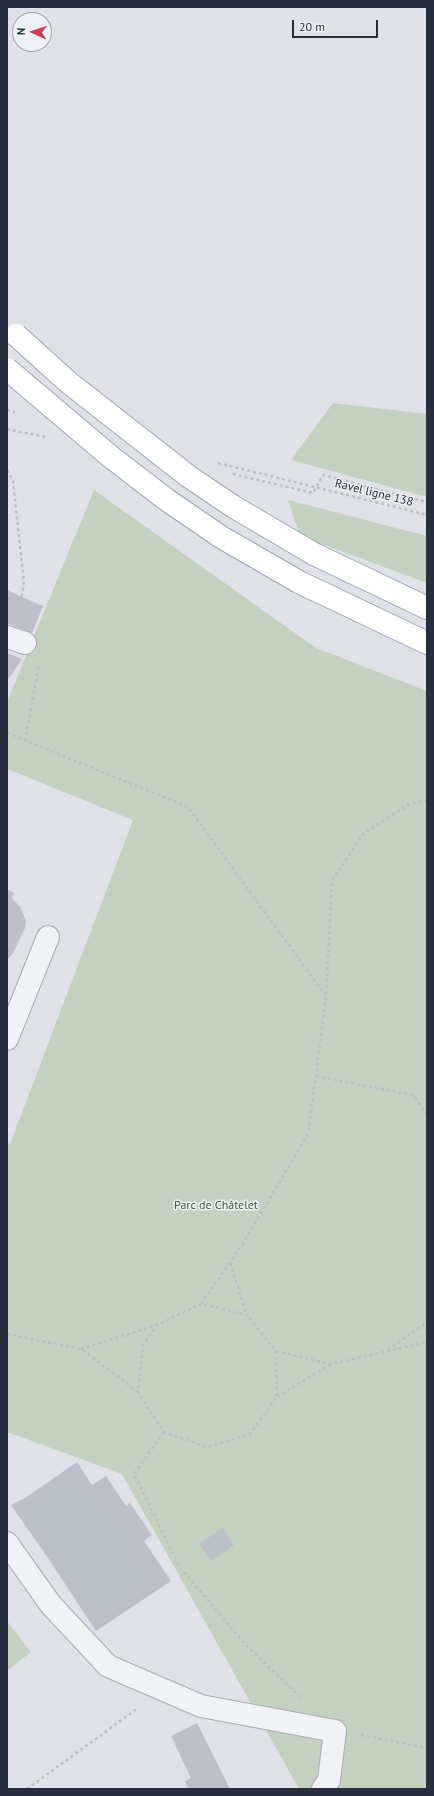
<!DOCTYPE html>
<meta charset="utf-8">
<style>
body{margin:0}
#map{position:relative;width:434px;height:1796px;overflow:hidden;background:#dee2e8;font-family:"PT Sans",sans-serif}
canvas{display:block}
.frame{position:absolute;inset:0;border:8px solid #262f3f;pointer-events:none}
.north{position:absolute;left:12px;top:12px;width:40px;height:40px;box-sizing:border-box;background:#edf0f6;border:1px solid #9da3ad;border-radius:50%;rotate:273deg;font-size:11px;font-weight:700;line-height:16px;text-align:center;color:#262f3f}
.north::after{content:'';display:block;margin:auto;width:14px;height:18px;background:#d33d50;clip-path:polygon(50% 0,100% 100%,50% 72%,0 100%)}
.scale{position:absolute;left:292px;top:20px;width:86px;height:18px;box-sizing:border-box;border:2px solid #262f3f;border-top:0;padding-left:5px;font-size:12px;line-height:14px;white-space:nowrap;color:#262f3f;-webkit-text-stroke:3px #edf0f6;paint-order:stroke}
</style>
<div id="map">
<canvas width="434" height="1796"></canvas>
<div class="frame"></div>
<div class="north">N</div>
<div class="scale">20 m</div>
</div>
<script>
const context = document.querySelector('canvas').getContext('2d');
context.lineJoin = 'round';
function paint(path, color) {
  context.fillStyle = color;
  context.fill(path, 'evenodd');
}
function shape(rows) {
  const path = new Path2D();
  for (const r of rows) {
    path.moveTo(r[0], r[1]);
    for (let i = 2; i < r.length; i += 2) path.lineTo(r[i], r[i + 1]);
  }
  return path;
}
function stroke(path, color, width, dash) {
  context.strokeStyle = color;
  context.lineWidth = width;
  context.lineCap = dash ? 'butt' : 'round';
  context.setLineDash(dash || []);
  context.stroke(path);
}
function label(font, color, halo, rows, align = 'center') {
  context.font = font + ' "PT Sans",sans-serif';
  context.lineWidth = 3;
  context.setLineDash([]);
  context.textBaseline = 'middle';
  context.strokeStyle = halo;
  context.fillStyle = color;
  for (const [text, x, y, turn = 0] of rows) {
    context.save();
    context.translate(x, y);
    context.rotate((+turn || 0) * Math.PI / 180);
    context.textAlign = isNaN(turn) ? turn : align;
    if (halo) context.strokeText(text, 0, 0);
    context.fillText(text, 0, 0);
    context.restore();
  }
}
paint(shape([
 [333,403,427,414,427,497,291,460],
 [94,490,316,648,427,691,427,1789,299,1789,122,1474,7,1432,7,1143,10,1144,133,820,7,769,7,702],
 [288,500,427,536,427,583,300,536],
 [7,1621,31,1652,7,1671]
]), '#c3d2bf');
paint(shape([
 [7,590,43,606,32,633,7,623],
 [7,653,22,659,7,681],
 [7,889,14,893,12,898,20,907,26,920,25,928,12,955,7,960],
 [77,1462,92,1485,106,1476,126,1506,130,1503,152,1535,144,1541,171,1581,96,1631,48,1558,11,1505,25,1498],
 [223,1528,234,1545,211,1561,199,1544],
 [197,1723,230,1789,188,1789,185,1781,191,1778,171,1736]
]), '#bbc0cb');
const minor = shape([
 [7,637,25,643],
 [7,1039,48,937],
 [7,1543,51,1605,108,1666,201,1706,335,1731,329,1780,323,1789]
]);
const major = shape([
 [314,554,427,608],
 [299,582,427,643]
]);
stroke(minor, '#a7acb5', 24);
stroke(major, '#9da5b4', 24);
stroke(shape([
 [7,410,15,412],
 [7,429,46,437],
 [218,463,427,515],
 [7,470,13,481,24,582,19,614],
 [233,474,313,493,323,475,427,502],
 [7,733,188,807,326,996],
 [25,741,39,665],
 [316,1076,413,1095,427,1115],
 [230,1263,247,1315],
 [201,1304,242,1245,308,1134,326,996,332,881,364,833,408,805,427,800],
 [7,1334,81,1349,138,1392],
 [81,1349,157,1325,201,1304,247,1315,276,1351,277,1397,250,1434,207,1447,164,1432,138,1393,143,1345,157,1325],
 [388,1350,427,1322],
 [276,1351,331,1364,427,1342],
 [277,1397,331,1364],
 [164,1432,134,1474,179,1566,244,1643,300,1697],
 [361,1735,427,1748],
 [27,1789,138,1708]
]), '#bcbfc6', 2.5, [3, 3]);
stroke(minor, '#f1f2f6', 22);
stroke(major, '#fff', 22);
const majorBridge = shape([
 [16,335,68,382,188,476,234,507,314,554],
 [7,369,111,457,167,500,221,537,299,582]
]);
stroke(majorBridge, '#9da5b4', 24, []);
stroke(majorBridge, '#fff', 22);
label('12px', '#262f3f', '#edf0f6', [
 ["Ravel ligne 138",374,493,14]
]);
label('12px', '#3a5c33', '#edf0f6', [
 ["Parc de Châtelet",216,1206]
]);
</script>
